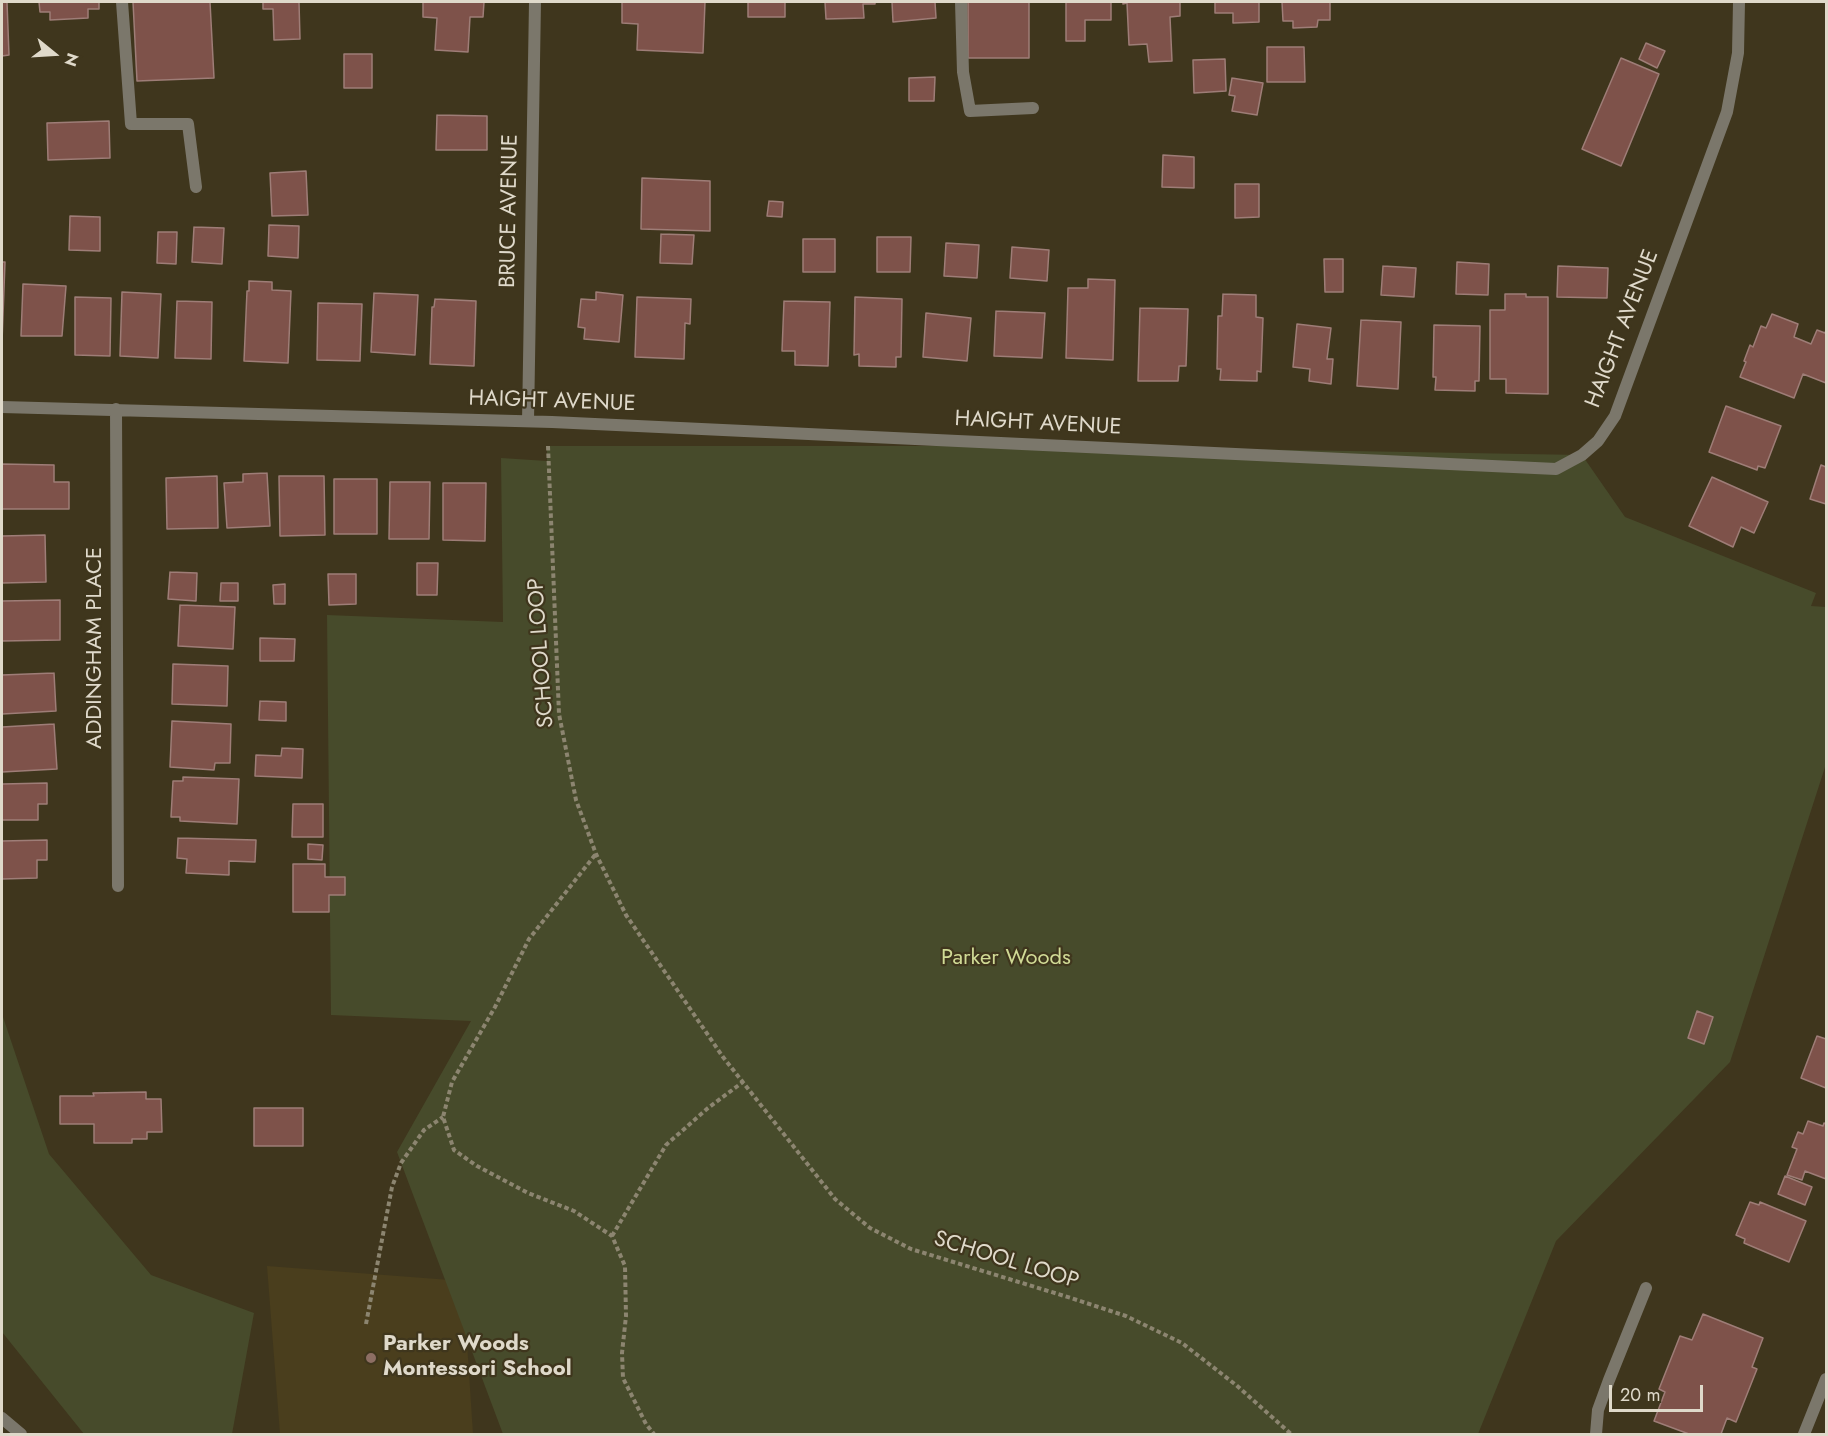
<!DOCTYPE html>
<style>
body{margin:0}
#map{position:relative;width:1828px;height:1436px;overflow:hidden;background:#3f361d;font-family:Jost,sans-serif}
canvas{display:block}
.frame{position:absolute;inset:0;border:3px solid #dfd9ca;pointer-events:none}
.north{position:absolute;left:24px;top:24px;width:60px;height:60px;-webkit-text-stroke:4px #3f361d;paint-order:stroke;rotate:108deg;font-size:16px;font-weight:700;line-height:24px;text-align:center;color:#dfd9ca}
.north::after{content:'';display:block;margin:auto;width:21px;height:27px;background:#dfd9ca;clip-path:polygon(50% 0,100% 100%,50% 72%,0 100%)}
.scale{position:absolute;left:1609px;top:1385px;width:94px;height:27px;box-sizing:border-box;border:3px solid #dfd9ca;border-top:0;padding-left:8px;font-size:18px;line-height:21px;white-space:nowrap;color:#dfd9ca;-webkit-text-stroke:4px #3f361d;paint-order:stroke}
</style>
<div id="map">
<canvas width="1828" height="1436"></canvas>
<div class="frame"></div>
<div class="north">N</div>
<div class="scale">20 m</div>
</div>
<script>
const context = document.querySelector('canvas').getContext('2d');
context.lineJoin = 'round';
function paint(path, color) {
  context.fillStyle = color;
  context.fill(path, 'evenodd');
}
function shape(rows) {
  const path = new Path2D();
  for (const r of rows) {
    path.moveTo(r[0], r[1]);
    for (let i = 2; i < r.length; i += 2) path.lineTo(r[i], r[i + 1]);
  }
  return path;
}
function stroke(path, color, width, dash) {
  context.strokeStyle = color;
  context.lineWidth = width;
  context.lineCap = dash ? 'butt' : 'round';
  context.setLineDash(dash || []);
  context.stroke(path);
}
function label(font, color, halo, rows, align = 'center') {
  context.font = font + ' Jost,sans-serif';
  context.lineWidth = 4.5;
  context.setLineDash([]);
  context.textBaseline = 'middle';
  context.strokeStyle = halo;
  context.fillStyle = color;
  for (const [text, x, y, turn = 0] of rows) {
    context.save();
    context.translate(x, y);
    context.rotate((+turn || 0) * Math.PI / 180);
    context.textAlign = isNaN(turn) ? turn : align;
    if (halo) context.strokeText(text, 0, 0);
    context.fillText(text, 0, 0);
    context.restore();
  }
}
paint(shape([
 [267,1266,463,1281,473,1434,280,1434]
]), '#4a3e1d');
paint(shape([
 [547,446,1061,446,1582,455,1625,517,1816,593,1811,606,1826,607,1826,764,1730,1062,1556,1241,1478,1434,503,1434,397,1152,471,1021,331,1015,327,615,503,622,501,458,547,461],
 [2,1014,49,1154,151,1275,254,1313,232,1434,84,1434,2,1332]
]), '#474b2b');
const building = shape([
 [2,2,7,2,9,55,2,56,2,2],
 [39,2,99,2,99,9,88,9,88,18,50,20,50,12,40,12,39,2],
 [133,2,210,2,214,78,137,81,133,2],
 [263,2,299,2,300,39,274,40,273,9,263,9,263,2],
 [423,2,484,2,483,17,470,17,468,52,435,50,437,18,423,17,423,2],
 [622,2,705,2,703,53,637,50,638,24,622,23,622,2],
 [748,2,785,2,785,17,748,17,748,2],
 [825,2,875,2,875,4,863,4,864,18,826,19,825,2],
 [892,2,935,2,936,18,893,22,892,2],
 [968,2,1029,2,1029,58,968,58,968,2],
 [1066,2,1111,2,1111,20,1085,20,1085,41,1066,41,1066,2],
 [1123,2,1180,2,1180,16,1170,17,1172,61,1149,62,1147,44,1129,45,1127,3,1123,4,1123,2],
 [1215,2,1259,2,1259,22,1233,23,1233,13,1215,13,1215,2],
 [1282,2,1330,2,1330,20,1318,20,1317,27,1293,28,1293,21,1283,21,1282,2],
 [1646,43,1665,51,1657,68,1639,59,1646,43],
 [1267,47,1304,47,1305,82,1267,82,1267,47],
 [344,54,372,54,372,88,344,88,344,54],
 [1621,58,1659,74,1621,166,1582,149,1621,58],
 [1225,59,1226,91,1194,93,1193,60,1225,59],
 [935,77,934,101,909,101,909,78,935,77],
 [1232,78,1263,83,1257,115,1232,111,1235,96,1229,95,1232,78],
 [437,115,487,116,487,150,436,150,437,115],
 [109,121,110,158,48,160,47,123,109,121],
 [1163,155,1194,157,1194,188,1162,187,1163,155],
 [306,171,308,215,272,216,270,173,306,171],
 [642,178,710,181,710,231,641,229,642,178],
 [1235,184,1259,184,1259,217,1235,218,1235,184],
 [769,201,783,202,782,217,767,216,769,201],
 [70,216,100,217,100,251,69,250,70,216],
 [269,225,299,226,298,258,268,256,269,225],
 [194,227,224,228,222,264,192,262,194,227],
 [158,232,177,232,176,264,157,263,158,232],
 [661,234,694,235,692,264,660,263,661,234],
 [877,237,911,237,910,272,877,272,877,237],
 [803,239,835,239,835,272,803,272,803,239],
 [946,243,979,245,977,278,944,276,946,243],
 [1012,247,1049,250,1047,281,1010,278,1012,247],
 [1324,259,1343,259,1343,292,1325,292,1324,259],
 [2,262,5,262,2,342,2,262],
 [1457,262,1489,264,1488,295,1456,294,1457,262],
 [1383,266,1416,268,1414,297,1381,295,1383,266],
 [1558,266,1608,268,1607,298,1557,297,1558,266],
 [1088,279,1115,280,1113,360,1066,358,1068,288,1088,288,1088,279],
 [249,281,272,282,272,290,291,291,288,363,244,361,247,291,249,291,249,281],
 [23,284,66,286,62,336,21,336,23,284],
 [122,292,161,294,158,358,120,356,122,292],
 [596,292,623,295,619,342,584,339,585,328,578,327,581,299,596,300,596,292],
 [374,293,418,295,415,355,371,352,374,293],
 [1223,294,1256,295,1256,317,1263,318,1261,372,1257,371,1257,381,1220,380,1221,369,1217,369,1218,316,1222,316,1223,294],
 [1505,294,1526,294,1526,297,1548,297,1548,394,1506,393,1506,379,1490,379,1490,310,1505,310,1505,294],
 [75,297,111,298,110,356,75,355,75,297],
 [637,297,691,299,690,324,685,323,684,359,635,357,637,297],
 [855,297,902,299,901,357,896,357,896,367,859,366,859,354,854,355,855,297],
 [435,299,476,301,474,366,430,364,432,307,434,307,435,299],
 [177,301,212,302,211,359,175,358,177,301],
 [784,301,830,302,828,366,795,365,795,351,782,351,784,301],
 [318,303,362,304,360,361,317,360,318,303],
 [1140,308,1188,309,1186,366,1179,366,1178,381,1138,381,1140,308],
 [996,311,1045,313,1042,358,994,356,996,311],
 [926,313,971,318,967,361,923,357,926,313],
 [1772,314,1798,324,1794,337,1811,344,1817,330,1825,333,1826,330,1826,383,1803,374,1794,398,1740,377,1746,362,1744,361,1750,345,1753,347,1761,326,1766,328,1772,314],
 [1361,320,1401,322,1398,389,1357,386,1361,320],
 [1297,324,1331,328,1327,359,1333,359,1331,384,1309,381,1310,369,1293,367,1297,324],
 [1434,325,1480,326,1479,381,1475,381,1475,391,1435,390,1436,377,1433,377,1434,325],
 [1726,406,1781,426,1765,468,1758,466,1757,470,1709,452,1726,406],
 [2,464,54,465,54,482,69,482,69,509,2,509,2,464],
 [1821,465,1826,467,1826,504,1810,499,1821,465],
 [267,473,270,526,227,528,224,483,243,482,243,474,267,473],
 [217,476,218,528,167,529,166,478,217,476],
 [279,476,324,476,325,535,280,536,279,476],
 [1712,477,1768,502,1754,533,1741,527,1733,547,1689,526,1712,477],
 [334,479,377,479,377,534,334,534,334,479],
 [390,482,430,482,429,539,389,539,390,482],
 [443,483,486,483,485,541,443,540,443,483],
 [45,535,46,582,2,583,2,536,45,535],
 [417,563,438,563,437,595,417,595,417,563],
 [170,572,197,573,196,601,168,599,170,572],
 [328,574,356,574,356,604,329,605,328,574],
 [221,583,238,583,238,601,220,601,221,583],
 [285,584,285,604,274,604,273,585,285,584],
 [60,600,60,640,2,641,2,601,60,600],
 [180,605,235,607,233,649,178,646,180,605],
 [260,638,295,639,294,661,260,661,260,638],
 [173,664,228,666,227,706,172,704,173,664],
 [54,673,56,711,2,714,2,675,54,673],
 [260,701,286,702,286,721,259,720,260,701],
 [172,721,231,724,230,763,215,763,214,770,170,767,172,721],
 [54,724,57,769,2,772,2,727,54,724],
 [282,748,303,749,302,778,255,776,256,755,281,756,282,748],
 [183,777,239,779,237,824,180,821,180,817,171,817,173,781,183,781,183,777],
 [47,783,47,804,38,804,38,820,2,820,2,784,47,783],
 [293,804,323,804,323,837,292,837,293,804],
 [178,838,256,840,255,862,229,861,229,875,186,873,187,859,177,858,178,838],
 [47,840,47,860,37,860,37,878,2,879,2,841,47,840],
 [308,844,323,845,322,860,308,859,308,844],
 [293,864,325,864,325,877,345,877,345,895,329,895,329,912,293,912,293,864],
 [1697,1011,1713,1017,1704,1044,1688,1038,1697,1011],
 [1817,1036,1826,1039,1826,1088,1801,1078,1817,1036],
 [146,1092,146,1099,161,1099,162,1132,147,1132,147,1139,132,1139,132,1143,94,1143,94,1124,60,1124,60,1096,94,1096,93,1093,146,1092],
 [254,1108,303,1108,303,1146,254,1146,254,1108],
 [1808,1121,1823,1126,1824,1123,1826,1124,1826,1179,1805,1171,1802,1180,1787,1175,1797,1149,1792,1147,1798,1132,1803,1134,1808,1121],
 [1785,1176,1812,1187,1805,1205,1778,1194,1785,1176],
 [1750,1202,1759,1205,1760,1202,1806,1221,1789,1262,1744,1243,1745,1239,1736,1235,1750,1202],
 [1703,1314,1763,1338,1752,1367,1757,1369,1736,1422,1727,1418,1721,1434,1689,1434,1654,1421,1665,1392,1659,1389,1680,1336,1692,1340,1703,1314]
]);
paint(building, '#7e524a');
stroke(building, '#9e7d77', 1.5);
stroke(shape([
 [548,446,559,714,576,800,596,854,626,915,723,1057,835,1199,870,1228,911,1249,1071,1298,1126,1316,1182,1343,1236,1385,1291,1434],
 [595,855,529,939,495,1007,452,1082,443,1117,454,1150,477,1166,528,1193,574,1211,612,1236,625,1266,626,1316,622,1353,623,1378,646,1424,654,1434],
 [612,1236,666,1145,708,1108,743,1082],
 [366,1324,392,1187,401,1163,424,1130,443,1117]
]), '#8c8570', 4, [4.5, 3]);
stroke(shape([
 [122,2,131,124,188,124,196,187],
 [961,2,963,72,970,111,1033,108],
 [1596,1434,1598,1410,1609,1380,1646,1288]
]), '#7b776b', 12);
stroke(shape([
 [2,407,552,422,1556,469,1582,455,1598,441,1615,416,1727,112,1738,53,1739,2],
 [116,409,118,886],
 [528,421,535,2],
 [2,1418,21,1434],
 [1804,1434,1826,1379]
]), '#7b776b', 12);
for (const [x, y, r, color] of [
 [371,1358,6,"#8d6e63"]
]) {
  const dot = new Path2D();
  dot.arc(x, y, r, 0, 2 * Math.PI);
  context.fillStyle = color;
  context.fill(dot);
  stroke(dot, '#3f361d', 2);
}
label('22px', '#dfd9ca', '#3f361d', [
 ["BRUCE AVENUE",510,211,-89],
 ["HAIGHT AVENUE",1623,329,-69],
 ["HAIGHT AVENUE",552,402,2],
 ["HAIGHT AVENUE",1038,424,3],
 ["ADDINGHAM PLACE",96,648,-90],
 ["SCHOOL LOOP",542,653,-94],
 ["SCHOOL LOOP",1006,1261,17]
]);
label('22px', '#d0da95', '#3f361d', [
 ["Parker Woods",1006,959]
]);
label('bold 22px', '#dfd9ca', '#3f361d', [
 ["Parker Woods",383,1345],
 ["Montessori School",383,1370]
], 'left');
</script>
